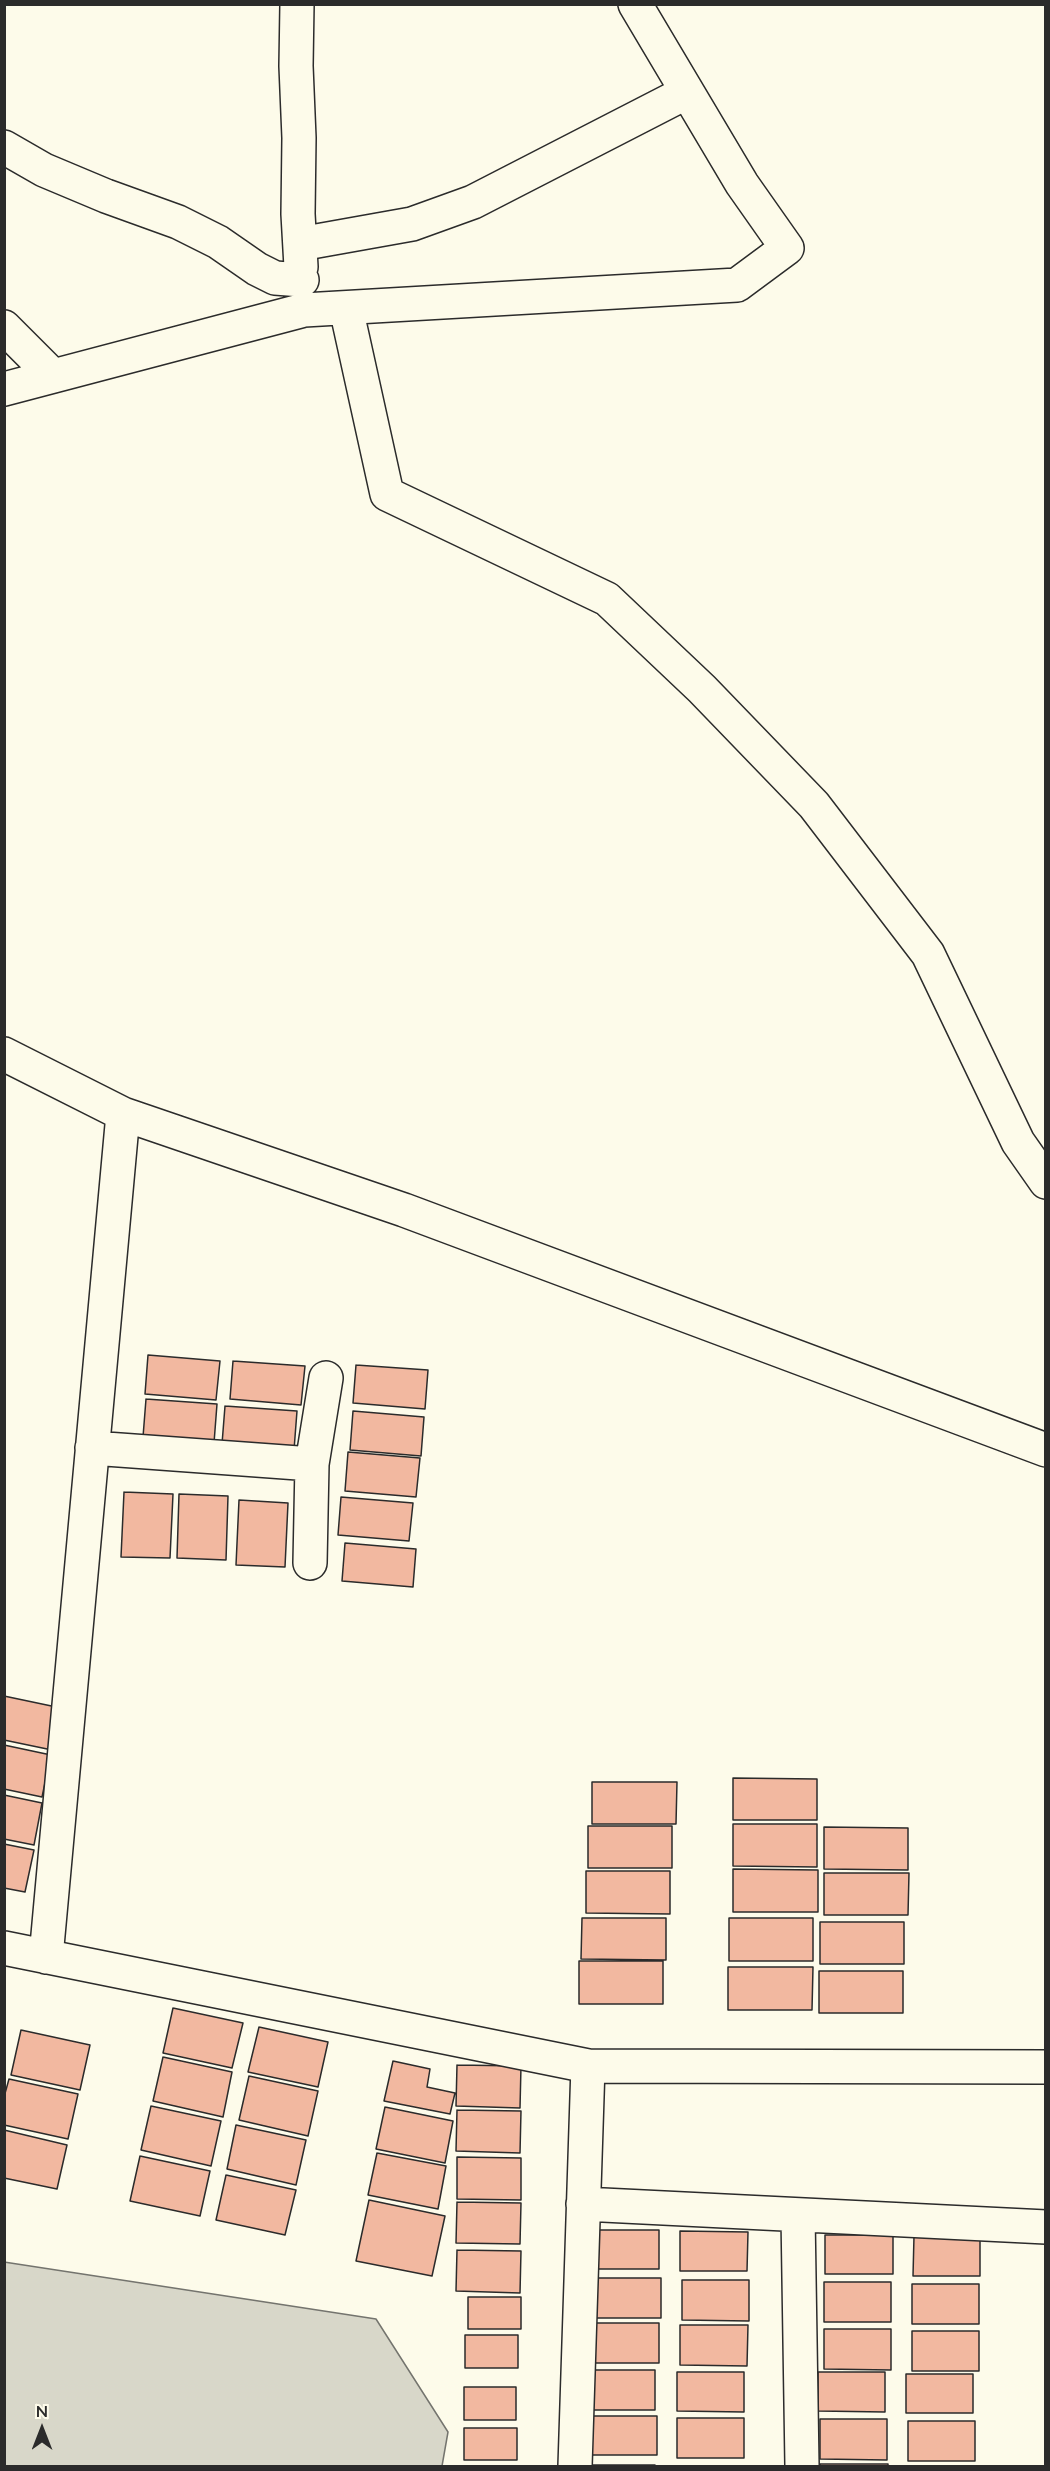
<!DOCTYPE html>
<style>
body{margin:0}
#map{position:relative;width:1050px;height:2471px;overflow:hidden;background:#fdfbea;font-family:Lato,sans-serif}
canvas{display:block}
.frame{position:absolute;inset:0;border:6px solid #2b2b2b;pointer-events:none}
.north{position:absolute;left:12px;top:2399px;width:60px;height:60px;-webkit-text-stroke:4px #fdfbea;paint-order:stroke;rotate:0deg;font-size:16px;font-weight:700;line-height:24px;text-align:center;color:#2b2b2b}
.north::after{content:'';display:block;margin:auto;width:21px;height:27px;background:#2b2b2b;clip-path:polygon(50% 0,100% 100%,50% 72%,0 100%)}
</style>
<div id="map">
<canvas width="1050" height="2471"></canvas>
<div class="frame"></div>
<div class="north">N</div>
</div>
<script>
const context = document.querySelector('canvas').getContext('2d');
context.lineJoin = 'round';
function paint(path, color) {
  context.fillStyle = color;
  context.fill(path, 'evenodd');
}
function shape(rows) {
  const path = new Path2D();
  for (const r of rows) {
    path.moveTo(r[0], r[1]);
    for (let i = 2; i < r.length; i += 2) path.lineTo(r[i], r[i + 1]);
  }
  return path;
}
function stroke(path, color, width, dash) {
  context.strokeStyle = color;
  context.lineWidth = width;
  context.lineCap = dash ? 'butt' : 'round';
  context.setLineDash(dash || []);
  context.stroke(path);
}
const water = shape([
 [4,2262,376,2319,448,2432,442,2466,5,2466,4,2262]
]);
paint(water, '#d8d7c9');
stroke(water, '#74746e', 1.5);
const building = shape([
 [148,1355,220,1361,216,1400,145,1394,148,1355],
 [233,1361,305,1366,301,1405,230,1399,233,1361],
 [356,1365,428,1370,425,1409,353,1403,356,1365],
 [146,1399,217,1404,214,1443,143,1437,146,1399],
 [225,1406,297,1411,294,1450,222,1444,225,1406],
 [353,1411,424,1417,421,1456,350,1450,353,1411],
 [348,1452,420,1458,416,1497,345,1491,348,1452],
 [124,1492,173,1494,170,1558,121,1557,124,1492],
 [179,1494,228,1496,226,1560,177,1558,179,1494],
 [341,1497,413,1503,409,1541,338,1535,341,1497],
 [239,1500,288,1503,285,1567,236,1565,239,1500],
 [345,1543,416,1549,413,1587,342,1581,345,1543],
 [4,1696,61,1708,52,1750,4,1740,4,1696],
 [4,1745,51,1755,42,1797,4,1789,4,1745],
 [733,1778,817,1779,817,1820,733,1820,733,1778],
 [592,1782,677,1782,676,1824,592,1824,592,1782],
 [4,1795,42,1803,34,1845,4,1839,4,1795],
 [733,1824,817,1824,817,1867,733,1866,733,1824],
 [588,1826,672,1826,672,1868,588,1868,588,1826],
 [824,1827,908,1828,908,1870,824,1869,824,1827],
 [4,1844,34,1850,25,1892,4,1888,4,1844],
 [733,1869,818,1870,818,1912,733,1912,733,1869],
 [586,1871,670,1871,670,1914,586,1913,586,1871],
 [824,1873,909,1873,908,1915,824,1915,824,1873],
 [582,1918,666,1918,666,1960,581,1959,582,1918],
 [729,1918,813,1918,813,1961,729,1961,729,1918],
 [820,1922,904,1922,904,1964,820,1964,820,1922],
 [579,1961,663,1961,663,2004,579,2004,579,1961],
 [728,1967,813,1967,812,2010,728,2010,728,1967],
 [819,1971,903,1971,903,2013,819,2013,819,1971],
 [173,2008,243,2023,232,2068,163,2053,173,2008],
 [259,2027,328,2042,318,2087,248,2072,259,2027],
 [21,2030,90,2045,80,2090,11,2075,21,2030],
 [163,2057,232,2072,223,2117,153,2101,163,2057],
 [393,2061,430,2069,427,2087,455,2093,450,2114,384,2101,393,2061],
 [457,2065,521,2066,520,2108,456,2106,457,2065],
 [249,2076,318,2091,308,2136,239,2120,249,2076],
 [9,2079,78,2094,68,2139,4,2125,4,2097,9,2079],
 [151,2106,221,2121,211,2166,141,2150,151,2106],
 [385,2107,453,2121,445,2163,376,2149,385,2107],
 [457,2110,521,2111,520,2153,456,2151,457,2110],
 [236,2125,306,2140,296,2185,227,2169,236,2125],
 [4,2130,67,2145,57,2189,4,2178,4,2130],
 [377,2153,446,2166,438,2209,368,2195,377,2153],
 [140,2156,210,2171,200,2216,130,2201,140,2156],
 [457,2157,521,2158,521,2200,457,2199,457,2157],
 [226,2175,296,2190,285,2235,216,2220,226,2175],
 [369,2200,445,2216,432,2276,356,2261,369,2200],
 [457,2202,521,2203,520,2244,456,2243,457,2202],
 [592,2230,659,2230,659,2269,592,2269,592,2230],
 [680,2231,748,2232,747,2271,680,2271,680,2231],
 [825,2235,893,2235,893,2274,825,2274,825,2235],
 [914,2236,980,2237,980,2276,913,2276,914,2236],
 [457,2250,521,2251,520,2293,456,2291,457,2250],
 [593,2278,661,2278,661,2318,593,2318,593,2278],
 [682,2280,749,2280,749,2321,682,2320,682,2280],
 [824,2282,891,2282,891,2322,824,2322,824,2282],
 [912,2284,979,2284,979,2324,912,2324,912,2284],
 [468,2297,521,2297,521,2329,468,2329,468,2297],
 [592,2323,659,2323,659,2363,592,2363,592,2323],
 [680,2325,748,2325,747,2366,680,2365,680,2325],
 [824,2329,891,2329,891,2370,824,2369,824,2329],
 [912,2331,979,2331,979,2371,912,2371,912,2331],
 [465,2335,518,2335,518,2368,465,2368,465,2335],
 [589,2370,655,2370,655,2410,589,2410,589,2370],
 [677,2372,744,2372,744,2412,677,2411,677,2372],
 [818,2372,885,2372,885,2412,818,2411,818,2372],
 [906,2374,973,2374,973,2413,906,2413,906,2374],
 [464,2387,516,2387,516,2420,464,2420,464,2387],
 [590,2416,657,2416,657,2455,590,2455,590,2416],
 [677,2418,744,2418,744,2458,677,2458,677,2418],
 [820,2419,887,2419,887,2460,820,2459,820,2419],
 [908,2421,975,2421,975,2461,908,2461,908,2421],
 [464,2428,517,2428,517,2460,464,2460,464,2428],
 [820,2464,888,2464,888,2466,820,2466,820,2464],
 [588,2465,655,2465,655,2466,588,2465]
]);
paint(building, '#f2b8a0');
stroke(building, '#2b2b2b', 1.5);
const minor = shape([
 [297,4,296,66,299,138,298,214,301,267],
 [4,147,44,170,106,196,178,222,218,242,257,269,275,278,302,280],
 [300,244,412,224,473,202,687,92],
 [346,308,387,494,607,599,702,689,814,805,928,954,1018,1142,1046,1182],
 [4,327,53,376],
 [4,389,304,310,737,285,787,248,742,184,635,4],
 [4,1054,123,1114,404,1210,1046,1450],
 [92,1448,312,1464,326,1378],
 [310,1563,312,1464],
 [4,1948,588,2066,1046,2067],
 [46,1957,123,1114],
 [583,2204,1046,2227],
 [798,2215,802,2466],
 [575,2466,588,2066]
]);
stroke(minor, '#2b2b2b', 36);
stroke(minor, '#fdfbea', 33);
</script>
